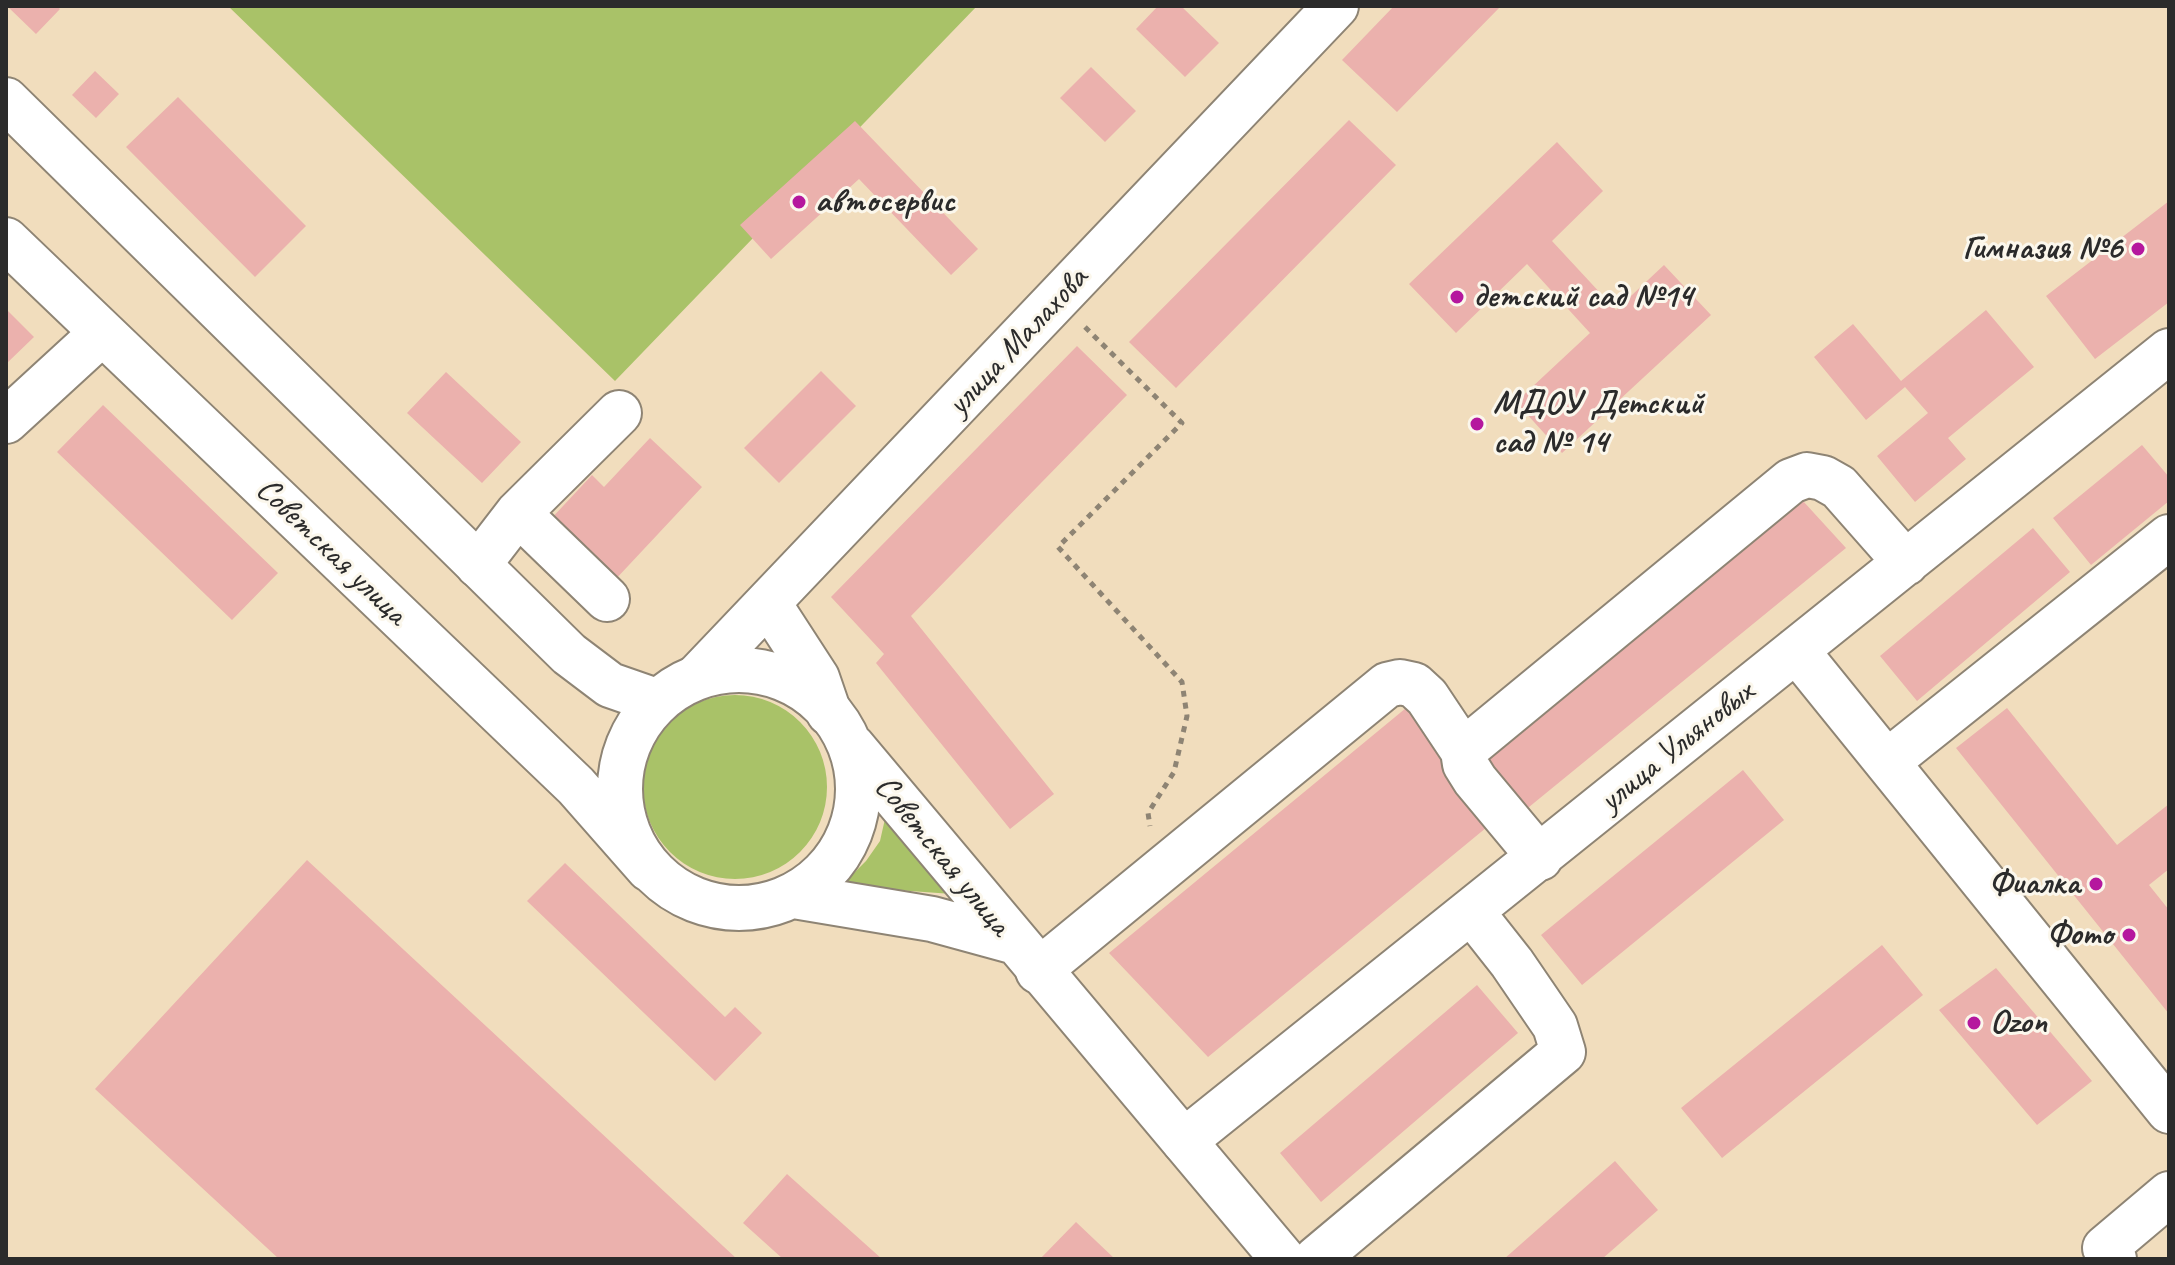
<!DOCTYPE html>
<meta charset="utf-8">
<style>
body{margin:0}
#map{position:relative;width:2175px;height:1265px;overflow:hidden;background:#f1ddbd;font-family:Caveat,sans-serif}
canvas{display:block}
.frame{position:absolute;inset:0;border:8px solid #2b2b2b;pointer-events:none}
</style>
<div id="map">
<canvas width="2175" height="1265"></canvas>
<div class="frame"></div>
</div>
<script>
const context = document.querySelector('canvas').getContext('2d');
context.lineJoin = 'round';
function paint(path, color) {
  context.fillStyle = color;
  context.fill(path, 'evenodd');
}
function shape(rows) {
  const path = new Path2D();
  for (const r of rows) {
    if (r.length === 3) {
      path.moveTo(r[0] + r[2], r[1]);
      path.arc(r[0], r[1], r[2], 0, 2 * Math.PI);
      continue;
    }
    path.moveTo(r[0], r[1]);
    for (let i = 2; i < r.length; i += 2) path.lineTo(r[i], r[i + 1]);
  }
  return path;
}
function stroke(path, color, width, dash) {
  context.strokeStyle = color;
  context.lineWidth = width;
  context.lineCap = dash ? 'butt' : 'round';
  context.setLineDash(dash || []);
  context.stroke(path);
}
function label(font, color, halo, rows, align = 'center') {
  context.font = font + ' Caveat,sans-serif';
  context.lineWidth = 6;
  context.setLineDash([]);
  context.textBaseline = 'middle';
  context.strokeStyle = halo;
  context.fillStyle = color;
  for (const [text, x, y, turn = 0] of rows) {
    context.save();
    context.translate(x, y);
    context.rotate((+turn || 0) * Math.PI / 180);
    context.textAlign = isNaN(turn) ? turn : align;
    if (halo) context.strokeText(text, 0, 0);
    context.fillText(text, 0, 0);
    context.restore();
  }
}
paint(shape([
 [228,6,977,6,615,381],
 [735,787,92],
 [887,810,952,894,841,886,866,861,880,841]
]), '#a9c268');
paint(shape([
 [7,6,57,6,60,9,36,34],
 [1158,6,1181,6,1219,43,1185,77,1136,29],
 [1394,6,1501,6,1397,112,1342,60],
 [1091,67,1136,111,1105,142,1060,98],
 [95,71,119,94,96,118,72,95],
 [178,97,306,226,255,277,126,147],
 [1349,120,1396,165,1176,388,1129,342],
 [855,121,978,249,951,275,859,179,771,259,740,225],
 [1557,142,1603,191,1552,241,1616,310,1664,265,1711,315,1562,453,1516,402,1590,333,1527,264,1456,333,1409,284],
 [2169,201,2169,302,2095,359,2046,296],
 [6,309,34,337,6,364],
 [1986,310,2034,367,1948,438,1966,459,1915,502,1877,456,1928,413,1905,387,1866,420,1814,357,1853,324,1901,381],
 [1077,346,1127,395,911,616,1054,794,1010,829,876,663,884,654,831,597],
 [821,371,856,406,779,483,744,448],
 [446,372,521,442,482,483,407,413],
 [103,405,278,573,232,620,57,452],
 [650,438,702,487,614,581,549,521,592,475,604,487],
 [2142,445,2169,477,2169,501,2091,565,2053,518],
 [1803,501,1846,548,1518,816,1474,764],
 [2033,528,2070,572,1917,701,1880,656],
 [1406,708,1498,818,1208,1057,1109,953],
 [2007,708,2117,845,2169,804,2169,869,2149,885,2169,910,2169,1014,1956,748],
 [1743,770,1784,820,1582,985,1541,935],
 [307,860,737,1259,279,1259,95,1089],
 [565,863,725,1017,735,1007,762,1033,715,1081,527,901],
 [1882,945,1923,995,1722,1158,1681,1108],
 [1996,968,2092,1081,2037,1125,1939,1010],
 [1477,985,1518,1033,1321,1202,1280,1153],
 [1615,1161,1658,1210,1602,1259,1504,1259],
 [787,1174,882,1259,783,1259,743,1223],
 [1076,1222,1115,1259,1040,1259]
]), '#ebb1ad');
const minor = shape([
 [6,421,102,333],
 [518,513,607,599],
 [478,565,518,513,619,413],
 [769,604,817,678,829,713],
 [1796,650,2169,1111],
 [698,676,1336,6],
 [1463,751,1465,764,1475,780,1540,858],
 [1887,762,2169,537],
 [1038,971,1387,685,1400,682,1414,685,1427,697,1463,751,1791,481,1807,475,1823,478,1839,487,1906,563],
 [1184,1141,2169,351],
 [1316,1259,1563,1052,1555,1026,1512,963,1471,911],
 [2114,1259,2105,1248,2169,1194]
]);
const major = shape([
 [6,100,569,654,610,685,656,701],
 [6,240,576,786,649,869],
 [739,789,119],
 [852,746,1283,1259],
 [794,896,932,919,1016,942]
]);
stroke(minor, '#8e8474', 48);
stroke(major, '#8e8474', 48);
stroke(shape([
 [1085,327,1182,423,1058,547,1182,682,1187,716,1174,772,1148,813,1150,826]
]), '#8e8474', 5, [6, 6]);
stroke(minor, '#fff', 44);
stroke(major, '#fff', 44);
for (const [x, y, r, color] of [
 [799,202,8,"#b5179e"],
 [2138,249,8,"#b5179e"],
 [1457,297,8,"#b5179e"],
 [1477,424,8,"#b5179e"],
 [2096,884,8,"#b5179e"],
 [2129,935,8,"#b5179e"],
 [1974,1023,8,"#b5179e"]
]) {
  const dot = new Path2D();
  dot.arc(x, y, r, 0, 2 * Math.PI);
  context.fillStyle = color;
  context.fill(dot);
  stroke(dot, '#fbf7ec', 3);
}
label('bold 34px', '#2b2b2b', '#fbf7ec', [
 ["автосервис",815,202],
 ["Гимназия №6",2122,249,"right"],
 ["детский сад №14",1473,297],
 ["МДОУ Детский",1493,404],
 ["сад № 14",1493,443],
 ["Фиалка",2080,884,"right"],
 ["Фото",2113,935,"right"],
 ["Ozon",1990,1023]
], 'left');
label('34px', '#2b2b2b', '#fbf7ec', [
 ["улица Малахова",1018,342,-47],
 ["Советская улица",331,552,44],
 ["улица Ульяновых",1677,747,-39],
 ["Советская улица",942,856,51]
]);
</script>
